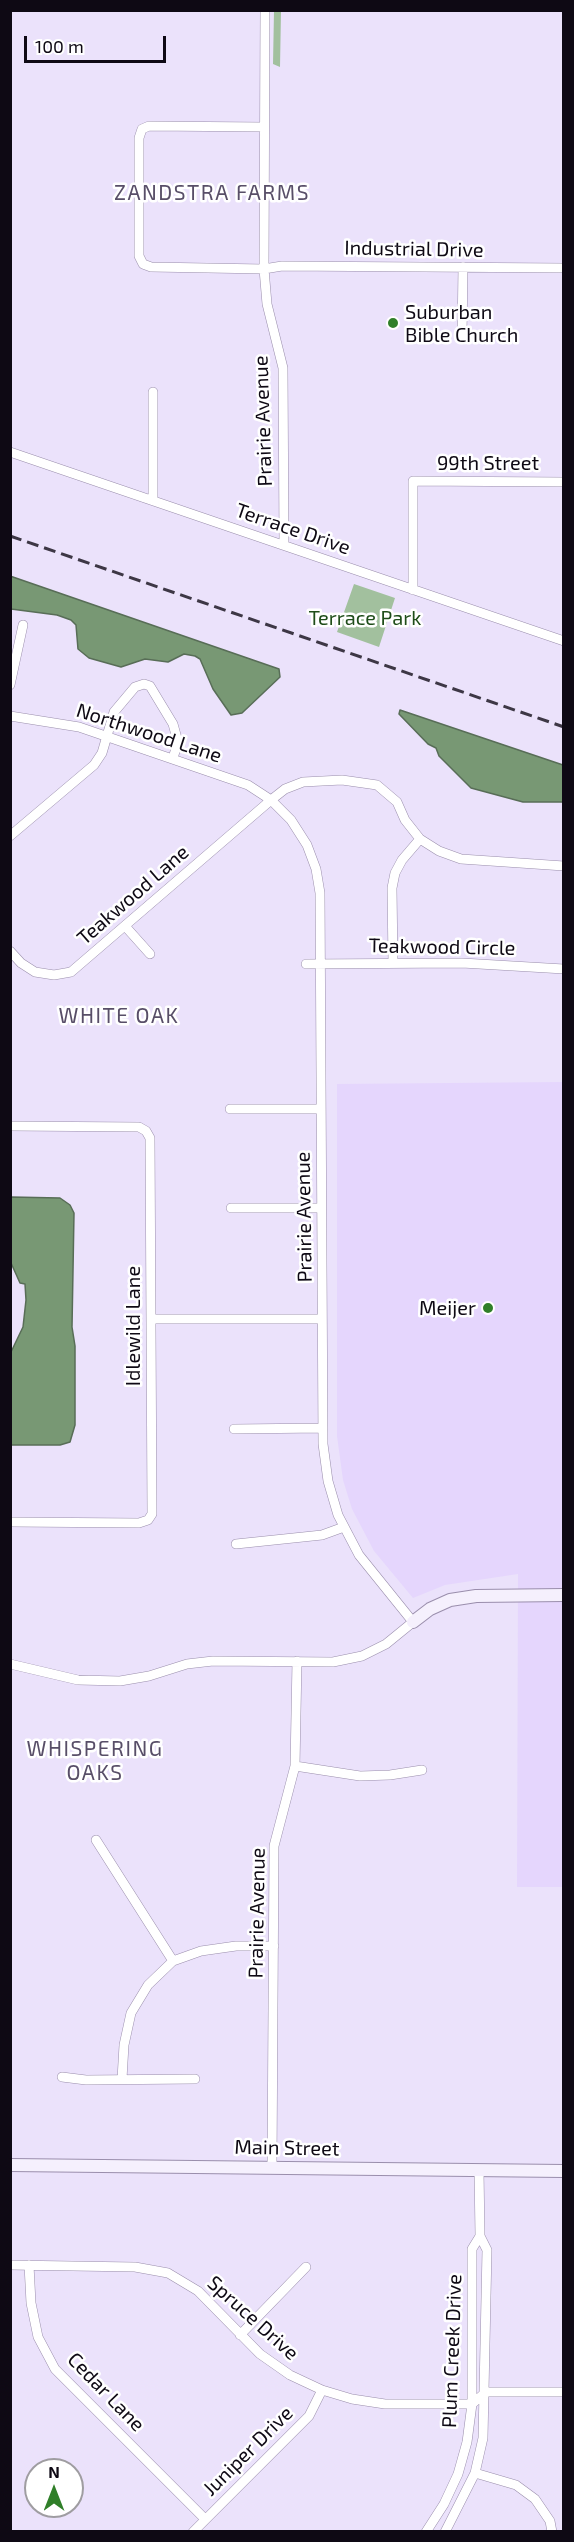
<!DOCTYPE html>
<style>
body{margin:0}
#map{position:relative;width:574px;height:2542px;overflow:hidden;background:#ebe2fb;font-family:"Exo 2",sans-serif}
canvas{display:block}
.frame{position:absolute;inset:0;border:12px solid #0e0914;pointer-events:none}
.north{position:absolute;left:24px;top:2458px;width:60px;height:60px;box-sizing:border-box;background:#fff;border:2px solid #9f9da1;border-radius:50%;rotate:0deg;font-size:16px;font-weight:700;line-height:24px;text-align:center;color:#0e0914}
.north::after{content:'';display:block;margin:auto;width:21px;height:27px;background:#307f29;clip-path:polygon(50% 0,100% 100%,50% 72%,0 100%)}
.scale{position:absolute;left:24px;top:36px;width:142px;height:27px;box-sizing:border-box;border:3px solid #0e0914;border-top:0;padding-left:8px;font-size:18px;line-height:21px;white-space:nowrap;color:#0e0914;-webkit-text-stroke:4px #fff;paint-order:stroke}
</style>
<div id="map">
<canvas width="574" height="2542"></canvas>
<div class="frame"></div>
<div class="north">N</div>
<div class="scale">100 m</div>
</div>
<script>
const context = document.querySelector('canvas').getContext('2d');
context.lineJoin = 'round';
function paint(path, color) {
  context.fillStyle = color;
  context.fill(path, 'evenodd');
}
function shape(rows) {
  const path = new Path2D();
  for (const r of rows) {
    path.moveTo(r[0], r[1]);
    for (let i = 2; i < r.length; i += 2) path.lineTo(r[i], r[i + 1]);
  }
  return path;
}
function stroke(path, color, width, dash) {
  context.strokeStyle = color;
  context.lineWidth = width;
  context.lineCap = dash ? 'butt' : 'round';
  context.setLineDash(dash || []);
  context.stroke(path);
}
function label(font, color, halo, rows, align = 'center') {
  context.font = font + ' "Exo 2",sans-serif';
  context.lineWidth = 5;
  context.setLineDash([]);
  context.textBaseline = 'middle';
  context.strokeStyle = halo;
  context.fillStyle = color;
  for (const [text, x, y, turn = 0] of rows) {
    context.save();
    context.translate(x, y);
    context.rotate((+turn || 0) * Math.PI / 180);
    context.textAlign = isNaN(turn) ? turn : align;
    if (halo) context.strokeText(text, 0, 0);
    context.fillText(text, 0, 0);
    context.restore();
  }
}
paint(shape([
 [563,1082,563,1887,517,1887,518,1574,445,1585,413,1598,374,1551,352,1509,343,1480,337,1436,337,1084]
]), '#e5d6fd');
paint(shape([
 [274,11,281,11,280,67,273,64],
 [354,584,395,598,379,647,337,632]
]), '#a2c09e');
const water = shape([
 [10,576,279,669,280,677,242,713,231,715,213,689,200,659,195,656,184,654,168,662,145,659,121,667,89,658,78,649,76,625,71,620,57,615,11,609,10,576],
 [400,710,563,765,563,802,523,802,471,788,439,756,436,748,428,744,399,714,400,710],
 [11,1197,60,1198,70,1205,74,1213,72,1327,75,1346,75,1425,70,1442,60,1445,11,1445,11,1352,23,1327,26,1300,25,1284,20,1283,11,1263,11,1197]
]);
paint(water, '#789874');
stroke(water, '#586d57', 1.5);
const street = shape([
 [265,10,264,269,267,304,283,368,284,544],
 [264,127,149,126,142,129,139,138,139,256,143,264,151,267,264,269,282,266,564,268],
 [462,337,463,267],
 [153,392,153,500],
 [10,452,564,641],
 [413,590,413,481,564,482],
 [10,685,23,625],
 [10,716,79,727,248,785,271,800,291,820,307,845,316,869,320,893,323,1444,328,1481,338,1515,359,1555,413,1622,386,1644,362,1656,333,1662,213,1661,187,1664,149,1676,120,1681,78,1680,10,1664],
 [10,836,94,765,102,753,114,712,135,687,144,684,150,686,173,724,178,742,173,758],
 [125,926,150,954],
 [10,951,21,963,35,972,54,975,71,972,271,800,285,789,303,782,342,780,377,785,397,802,405,820,420,839,439,851,461,859,564,866],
 [393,963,392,888,395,873,402,860,420,839],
 [306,964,462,963,564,969],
 [230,1109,321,1109],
 [10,1126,139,1127,146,1131,150,1138,152,1514,148,1520,139,1523,10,1522],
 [231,1208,321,1208],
 [152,1319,322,1319],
 [234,1429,323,1428],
 [236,1544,322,1535,344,1527],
 [295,1766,360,1776,390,1775,422,1770],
 [96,1840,173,1961],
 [62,2077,86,2080,195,2079],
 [122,2079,124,2045,131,2013,148,1985,173,1961,201,1951,236,1946,274,1946],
 [272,2167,274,1846,295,1766,297,1661],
 [10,2265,135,2267,168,2273,198,2291,260,2354,290,2375,322,2390,352,2399,385,2404,472,2404],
 [29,2265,31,2303,38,2337,55,2369,205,2519],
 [240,2335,306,2267],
 [472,2404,486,2392,564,2392],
 [475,2473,516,2485,535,2499,550,2521,552,2532],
 [193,2532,309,2416,322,2390],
 [426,2532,444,2504,458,2474,467,2442,472,2404,472,2249,480,2236],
 [445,2532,475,2473,483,2438,487,2250,480,2236,479,2170]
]);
const secondary = shape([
 [413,1622,430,1609,450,1600,476,1596,564,1595],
 [10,2165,564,2171]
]);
stroke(street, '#9a8eac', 10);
stroke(secondary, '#9a8eac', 14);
stroke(street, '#fff', 9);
stroke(secondary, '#f5f0fd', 12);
stroke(shape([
 [10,536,564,727]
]), '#3d3745', 3, [12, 6]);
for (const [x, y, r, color] of [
 [393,323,6,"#307f29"],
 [488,1308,6,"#307f29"]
]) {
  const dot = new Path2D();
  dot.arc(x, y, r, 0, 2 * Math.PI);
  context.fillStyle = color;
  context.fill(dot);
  stroke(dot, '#fff', 2);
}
label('20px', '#0e0914', '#fff', [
 ["Industrial Drive",414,249,1],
 ["Prairie Avenue",263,421,-92],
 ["99th Street",488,463],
 ["Terrace Drive",293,529,19],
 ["Northwood Lane",149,733,18],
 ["Teakwood Lane",133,895,-41],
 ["Teakwood Circle",442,947,1],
 ["Prairie Avenue",304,1217,-91],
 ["Idlewild Lane",133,1326,-90],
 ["Prairie Avenue",257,1913,-89],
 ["Main Street",287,2148,1],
 ["Spruce Drive",253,2318,42],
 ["Plum Creek Drive",452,2351,-88],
 ["Cedar Lane",106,2392,46],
 ["Juniper Drive",248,2451,-45]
]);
label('20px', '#0e0914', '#fff', [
 ["Suburban",405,312],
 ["Bible Church",405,335],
 ["Meijer",476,1308,"right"]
], 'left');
label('20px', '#1f4d1a', '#fff', [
 ["Terrace Park",365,618]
]);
context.letterSpacing = '1.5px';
label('21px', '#584e68', '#fff', [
 ["ZANDSTRA FARMS",212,193],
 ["WHITE OAK",119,1016],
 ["WHISPERING",95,1749],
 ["OAKS",95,1773]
]);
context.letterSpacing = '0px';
</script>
